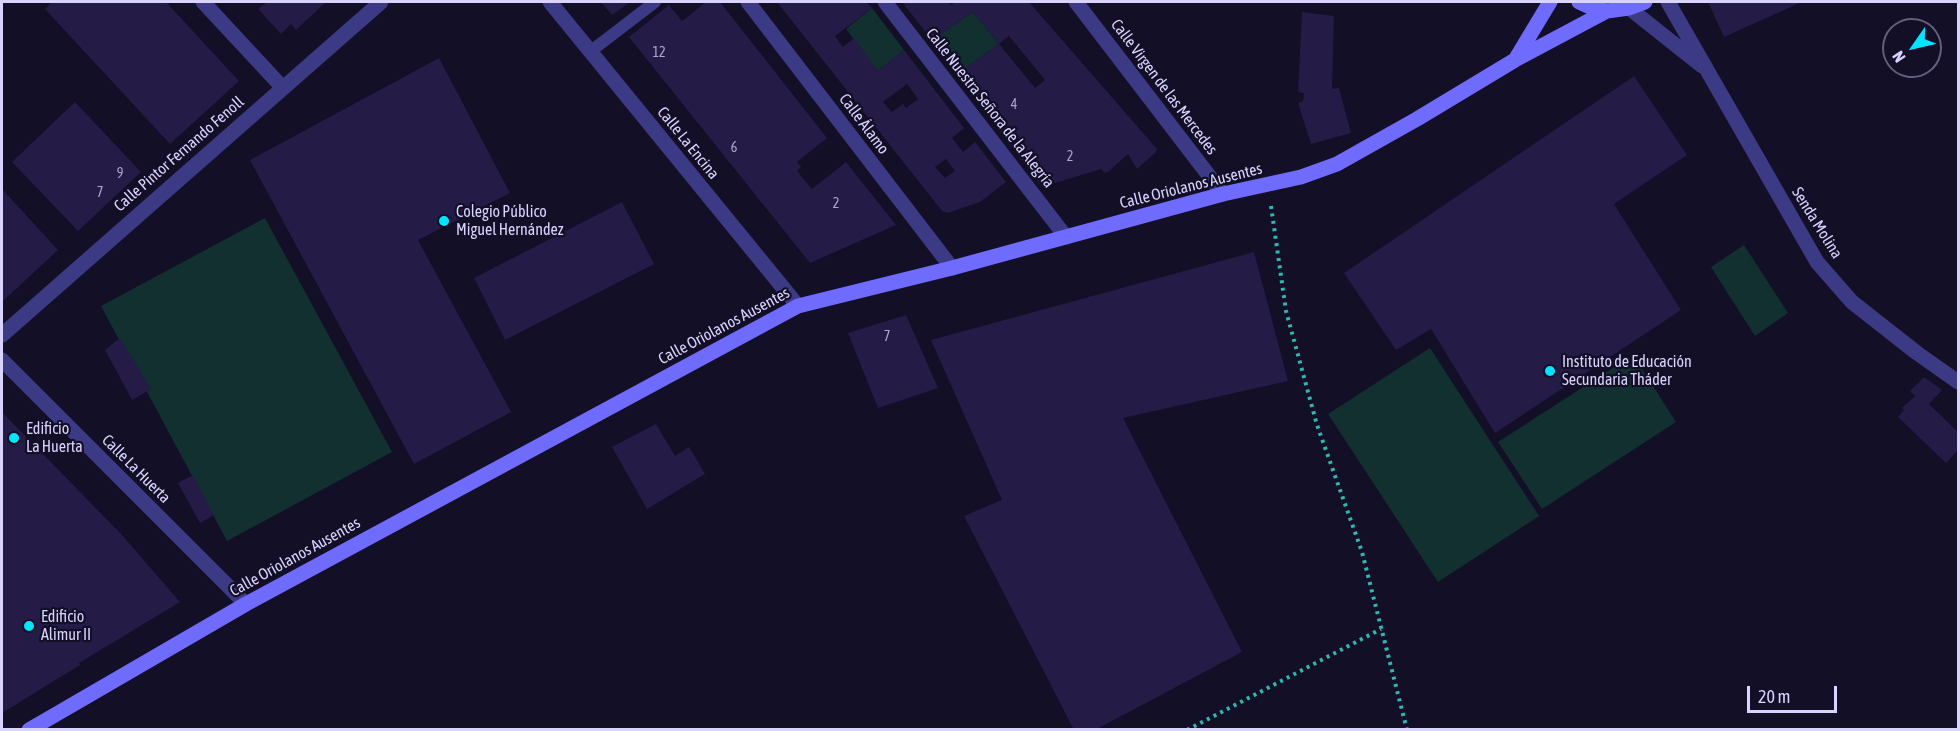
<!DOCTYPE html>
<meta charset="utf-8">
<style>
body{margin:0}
#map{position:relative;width:1960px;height:731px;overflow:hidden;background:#130f26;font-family:"Asap Condensed",sans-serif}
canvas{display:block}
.frame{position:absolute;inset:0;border:3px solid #d9d4ff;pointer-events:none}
.north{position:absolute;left:1882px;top:18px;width:60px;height:60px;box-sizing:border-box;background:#130f26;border:2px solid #625e7d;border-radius:50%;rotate:236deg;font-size:16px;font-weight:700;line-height:24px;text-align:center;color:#d9d4ff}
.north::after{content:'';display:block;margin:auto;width:21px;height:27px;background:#00e5ff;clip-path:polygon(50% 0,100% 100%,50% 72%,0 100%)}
.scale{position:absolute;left:1747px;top:686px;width:90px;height:27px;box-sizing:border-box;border:3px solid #d9d4ff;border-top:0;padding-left:8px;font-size:18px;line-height:21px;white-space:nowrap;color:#d9d4ff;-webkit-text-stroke:4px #130f26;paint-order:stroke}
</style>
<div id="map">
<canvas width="1960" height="731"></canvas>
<div class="frame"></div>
<div class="north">N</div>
<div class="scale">20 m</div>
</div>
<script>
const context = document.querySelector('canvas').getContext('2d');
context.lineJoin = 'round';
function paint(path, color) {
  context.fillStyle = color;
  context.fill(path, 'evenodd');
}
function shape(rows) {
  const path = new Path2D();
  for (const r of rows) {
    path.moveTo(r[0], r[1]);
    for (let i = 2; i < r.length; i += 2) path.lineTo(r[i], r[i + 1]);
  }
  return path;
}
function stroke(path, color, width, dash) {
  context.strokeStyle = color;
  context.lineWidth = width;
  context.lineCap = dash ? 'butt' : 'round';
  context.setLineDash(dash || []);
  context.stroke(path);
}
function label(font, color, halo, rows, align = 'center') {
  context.font = font + ' "Asap Condensed",sans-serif';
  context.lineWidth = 4.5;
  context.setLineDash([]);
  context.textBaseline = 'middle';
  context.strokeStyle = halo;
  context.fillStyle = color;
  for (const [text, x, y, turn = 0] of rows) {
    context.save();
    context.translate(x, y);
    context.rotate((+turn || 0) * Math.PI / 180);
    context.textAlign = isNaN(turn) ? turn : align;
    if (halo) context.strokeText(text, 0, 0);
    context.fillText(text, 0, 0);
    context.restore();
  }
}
paint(shape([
 [872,8,904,50,878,71,846,29],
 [973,12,999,44,957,74,932,40],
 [265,218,392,452,227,541,101,306],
 [1744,245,1788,313,1755,336,1711,267],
 [1430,348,1539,516,1438,582,1328,414],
 [1633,355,1676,422,1542,509,1498,442]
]), '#12302f');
paint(shape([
 [52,2,166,2,239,81,170,144,45,9],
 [267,2,326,2,296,30,291,24,281,34,258,9],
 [601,2,630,2,612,15],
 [706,2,720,2,827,138,797,162,801,167,797,171,812,189,846,162,896,225,810,263,629,37,669,5,682,21],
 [777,2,866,2,872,8,835,36,839,42,843,47,854,38,878,71,904,50,964,128,952,138,963,152,975,142,1006,182,980,202,948,213,942,211],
 [907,84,918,99,906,108,903,104,892,112,883,102],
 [946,159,955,171,945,178,935,167],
 [902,2,948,2,951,5,955,2,1029,2,1157,149,1156,152,1137,169,1128,154,1108,172,1105,173,1101,169,1042,187,957,74,999,44,1035,88,1045,80,1009,36,999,44,973,12,932,40],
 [1708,2,1802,2,1724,37],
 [1302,12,1334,16,1332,89,1339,88,1351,133,1311,144,1298,103,1303,101,1304,93,1298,92],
 [439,58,510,193,418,240,511,412,414,464,250,160],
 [1634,76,1687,155,1614,204,1681,310,1495,433,1431,329,1396,350,1344,273],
 [75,102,141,172,78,231,12,162],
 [2,189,58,250,2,302],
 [622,202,654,264,505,340,474,278],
 [1254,252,1288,381,1123,418,1242,652,1095,730,1074,730,964,516,1002,500,931,340],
 [906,315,938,388,878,408,848,333],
 [120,338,151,389,132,400,105,350],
 [1924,377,1942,390,1929,404,1958,432,1958,450,1946,463,1898,417,1904,410,1902,408,1915,396,1910,391],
 [2,412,122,535,180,602,79,663,80,665,2,713],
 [656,424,675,456,689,447,705,474,647,509,612,447],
 [193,475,214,515,200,523,178,483]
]), '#241b47');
stroke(shape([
 [1271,206,1286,311,1317,425,1362,552,1407,730],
 [1187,730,1381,629]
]), '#2fb8b0', 4, [3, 4.5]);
stroke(shape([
 [591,51,655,2]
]), '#3d3a85', 12);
stroke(shape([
 [203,2,283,88],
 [550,2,798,306],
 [748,2,952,268],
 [885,2,1066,237],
 [1076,2,1223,194],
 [1668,2,1817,262,1852,302,1917,353,1958,382],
 [1629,8,1702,66],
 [2,335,381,2],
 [2,360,246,604]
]), '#3d3a85', 15);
stroke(shape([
 [1579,2,1590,7,1607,11,1629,8,1645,2],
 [1515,60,1607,11],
 [29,730,246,604,798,306,952,268,1223,194,1301,177,1337,164,1417,119,1515,60,1550,2]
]), '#6f6bff', 15);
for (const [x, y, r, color] of [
 [444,221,6,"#00e5ff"],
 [1550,371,6,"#00e5ff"],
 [14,438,6,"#00e5ff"],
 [29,626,6,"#00e5ff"]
]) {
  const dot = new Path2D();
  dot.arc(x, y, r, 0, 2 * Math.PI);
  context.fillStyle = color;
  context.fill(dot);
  stroke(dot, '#130f26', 2);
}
label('14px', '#aca6d1', null, [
 ["12",659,53],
 ["4",1014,105],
 ["6",734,148],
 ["2",1070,157],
 ["9",120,174],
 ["7",100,193],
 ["2",836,204],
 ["7",887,337]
]);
label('16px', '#d9d4ff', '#130f26', [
 ["Calle Virgen de las Mercedes",1164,87,53],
 ["Calle Nuestra Señora de la Alegría",990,108,52],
 ["Calle Álamo",864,124,53],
 ["Calle La Encina",688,143,51],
 ["Calle Pintor Fernando Fenoll",179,154,-41],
 ["Calle Oriolanos Ausentes",1191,186,-14],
 ["Senda Molina",1817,223,58],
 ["Calle Oriolanos Ausentes",724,326,-28],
 ["Calle La Huerta",136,469,45],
 ["Calle Oriolanos Ausentes",295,557,-29]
]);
label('16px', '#d9d4ff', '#130f26', [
 ["Colegio Público",456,212],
 ["Miguel Hernández",456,230],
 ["Instituto de Educación",1562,362],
 ["Secundaria Tháder",1562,380],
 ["Edificio",26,429],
 ["La Huerta",26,447],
 ["Edificio",41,617],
 ["Alimur II",41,635]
], 'left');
</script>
